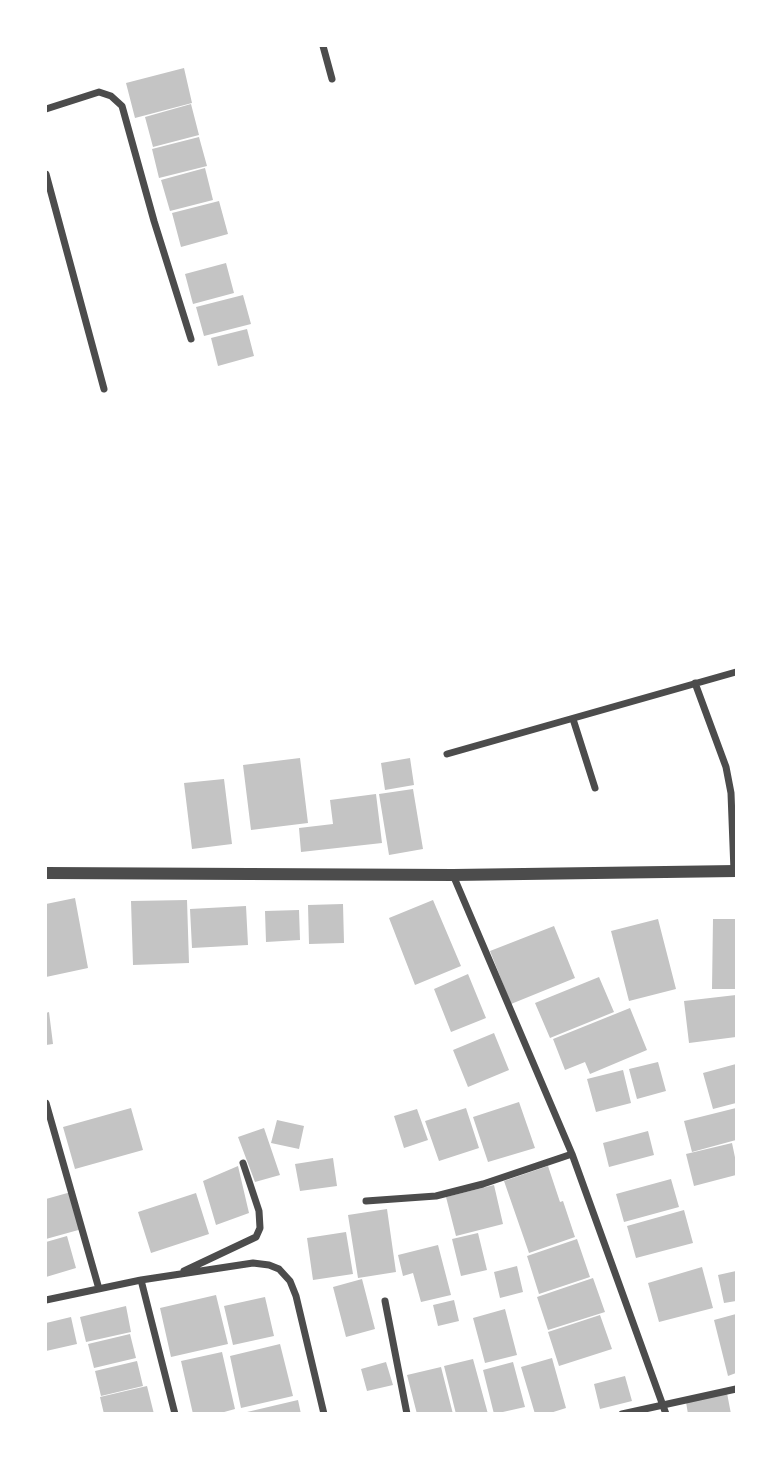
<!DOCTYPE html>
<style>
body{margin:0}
#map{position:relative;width:782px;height:1459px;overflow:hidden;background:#fff;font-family:Barlow,sans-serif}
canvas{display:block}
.frame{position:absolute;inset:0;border:47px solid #fff;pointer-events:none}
</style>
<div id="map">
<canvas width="782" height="1459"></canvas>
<div class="frame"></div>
</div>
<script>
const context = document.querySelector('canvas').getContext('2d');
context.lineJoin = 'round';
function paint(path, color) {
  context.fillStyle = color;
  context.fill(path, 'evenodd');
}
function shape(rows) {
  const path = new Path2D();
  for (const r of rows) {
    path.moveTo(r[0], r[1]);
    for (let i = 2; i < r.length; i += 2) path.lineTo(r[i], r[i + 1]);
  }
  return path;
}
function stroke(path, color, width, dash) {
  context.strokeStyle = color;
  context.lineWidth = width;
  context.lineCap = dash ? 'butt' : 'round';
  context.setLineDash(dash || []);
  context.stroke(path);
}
paint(shape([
 [184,68,192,103,135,118,126,83],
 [191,104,199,135,153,147,145,117],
 [199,137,207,166,159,178,152,149],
 [205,168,213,200,170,211,161,180],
 [219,201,228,234,181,247,172,213],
 [226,263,234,293,193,304,185,274],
 [243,295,251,324,204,336,196,307],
 [247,329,254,356,218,366,211,338],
 [300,758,308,823,251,830,243,765],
 [410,758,414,785,385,790,381,763],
 [224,779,232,844,192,849,184,783],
 [413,789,423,849,389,855,379,794],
 [376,794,382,843,301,852,299,828,333,824,330,800],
 [75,898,88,968,46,977,46,904],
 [187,900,189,963,133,965,131,901],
 [433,900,461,966,415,985,389,918],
 [343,904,344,943,309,944,308,905],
 [246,906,248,945,192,948,190,909],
 [299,910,300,940,266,942,265,911],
 [658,919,676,989,629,1001,611,931],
 [713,919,736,919,736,989,712,989],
 [554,926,575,978,511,1004,490,951],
 [468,974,486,1018,451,1032,434,989],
 [599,977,614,1012,550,1038,535,1003],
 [736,995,736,1037,689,1043,684,1001],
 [630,1008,647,1050,590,1074,585,1062,565,1070,553,1039],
 [49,1012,53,1044,46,1045,46,1013],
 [494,1033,509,1070,468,1087,453,1050],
 [658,1062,666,1091,637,1099,629,1069],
 [736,1064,736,1103,713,1109,703,1073],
 [623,1070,631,1103,596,1112,587,1079],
 [519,1102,535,1148,488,1162,473,1117],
 [131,1108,143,1150,75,1169,63,1127],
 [466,1108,479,1148,439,1161,425,1121],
 [736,1108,736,1140,692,1152,684,1121],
 [417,1109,428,1140,404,1148,394,1116],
 [277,1120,304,1126,299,1149,271,1143],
 [264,1128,280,1175,255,1182,238,1137],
 [648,1131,654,1155,609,1167,603,1143],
 [732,1143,736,1162,736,1175,694,1186,686,1154],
 [333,1158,337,1186,300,1191,295,1164],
 [238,1166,249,1213,216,1225,203,1181],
 [548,1166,560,1202,563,1201,575,1237,529,1253,504,1181],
 [671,1179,679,1207,624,1222,616,1194],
 [494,1185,503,1224,456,1236,446,1197],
 [71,1192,82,1229,46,1239,46,1199],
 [196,1193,209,1234,151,1253,138,1212],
 [387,1209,396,1272,358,1278,348,1215],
 [684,1210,693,1243,636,1258,627,1226],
 [346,1232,353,1274,313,1280,307,1238],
 [478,1233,487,1270,461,1276,452,1239],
 [67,1236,76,1268,46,1277,46,1242],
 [577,1239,590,1277,539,1294,527,1256],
 [438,1245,451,1295,421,1302,413,1273,403,1276,398,1255],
 [517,1266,523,1292,500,1298,494,1272],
 [702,1267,713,1308,659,1322,648,1283],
 [736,1271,736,1301,724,1303,718,1275],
 [593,1278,605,1312,548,1330,537,1297],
 [362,1279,375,1329,346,1337,333,1287],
 [216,1295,228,1344,171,1357,160,1308],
 [265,1297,274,1336,233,1345,224,1306],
 [454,1300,459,1321,438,1326,433,1305],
 [126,1306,131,1332,86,1342,80,1317],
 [505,1309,517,1355,485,1363,473,1318],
 [736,1314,736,1373,728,1376,714,1320],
 [600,1315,612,1349,559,1366,548,1332],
 [71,1317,77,1344,46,1351,46,1323],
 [130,1334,136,1358,94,1368,88,1344],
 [280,1344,293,1396,241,1408,230,1356],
 [222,1352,235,1409,217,1414,193,1414,181,1361],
 [552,1358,566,1408,547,1414,535,1414,521,1367],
 [473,1359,488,1414,456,1414,444,1366],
 [137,1361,143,1386,101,1396,95,1371],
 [386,1362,393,1385,367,1391,361,1369],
 [513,1362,525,1407,494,1414,483,1370],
 [441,1367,453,1414,417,1414,407,1375],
 [625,1376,632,1401,600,1409,594,1384],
 [147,1386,154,1414,104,1414,100,1397],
 [727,1393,731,1414,688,1414,686,1402],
 [298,1400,301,1414,247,1414,247,1412]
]), '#c4c4c4');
stroke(shape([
 [323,46,332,79],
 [46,109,99,92,111,96,122,106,154,221,191,339],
 [46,174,104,389],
 [695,683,726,767,731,793,734,871],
 [573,719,595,788],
 [447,754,736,672],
 [453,875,572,1154,666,1414],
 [46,1103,99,1289],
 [366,1201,436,1196,483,1184,572,1154],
 [184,1271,256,1237,260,1228,259,1211,243,1163],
 [141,1280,175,1414],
 [46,1300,141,1280,253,1263,269,1265,279,1269,290,1281,296,1296,324,1414],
 [385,1301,407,1414],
 [622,1414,736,1389]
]), '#4c4c4c', 7);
stroke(shape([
 [46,873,453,875,736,871]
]), '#4c4c4c', 12);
</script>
